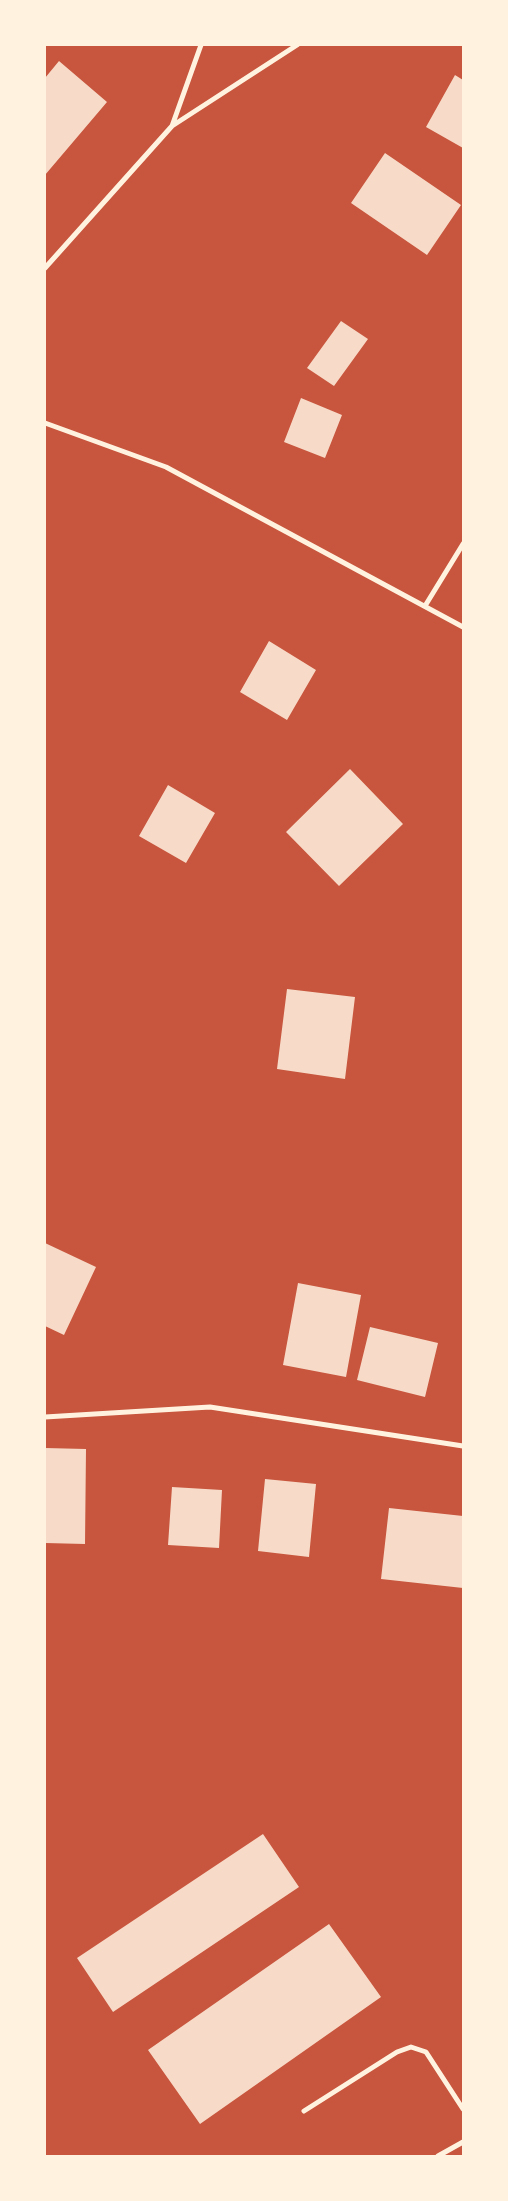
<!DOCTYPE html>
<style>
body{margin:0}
#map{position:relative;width:508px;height:2201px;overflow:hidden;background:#c8553d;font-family:"Work Sans",sans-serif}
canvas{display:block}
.frame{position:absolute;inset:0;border:46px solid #fff3e0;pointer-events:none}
</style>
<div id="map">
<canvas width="508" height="2201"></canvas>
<div class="frame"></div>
</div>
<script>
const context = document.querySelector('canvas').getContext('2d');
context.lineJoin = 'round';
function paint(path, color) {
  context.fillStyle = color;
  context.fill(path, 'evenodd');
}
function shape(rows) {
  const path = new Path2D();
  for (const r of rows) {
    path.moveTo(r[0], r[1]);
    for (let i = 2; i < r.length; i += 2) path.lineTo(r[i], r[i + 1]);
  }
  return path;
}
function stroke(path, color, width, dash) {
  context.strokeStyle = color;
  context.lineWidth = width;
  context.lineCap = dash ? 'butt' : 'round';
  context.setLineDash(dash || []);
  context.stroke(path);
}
paint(shape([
 [59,61,107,102,45,175,45,78],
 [455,75,463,80,463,148,426,127],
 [385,153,461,205,427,255,351,203],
 [341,321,368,339,334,386,307,368],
 [301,398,342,415,325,458,284,442],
 [269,641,316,670,287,720,240,692],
 [350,769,403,824,339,886,286,832],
 [168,785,215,813,186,863,139,836],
 [287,989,355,997,345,1079,277,1069],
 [45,1243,96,1267,64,1335,45,1326],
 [298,1283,361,1295,346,1377,283,1365],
 [370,1327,438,1343,425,1397,357,1380],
 [45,1448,86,1449,85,1544,45,1543],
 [265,1479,316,1484,309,1557,258,1551],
 [172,1487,222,1490,219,1548,168,1545],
 [389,1508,463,1516,463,1588,381,1579],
 [263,1834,299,1887,113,2012,77,1958],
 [329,1924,381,1997,200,2124,148,2050]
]), '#f7dbc8');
stroke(shape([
 [172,126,297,45],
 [45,268,172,126,201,45],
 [45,423,166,467,463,627],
 [425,606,463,544],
 [45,1417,210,1407,463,1446],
 [304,2111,397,2052,411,2047,426,2052,463,2109],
 [438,2156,463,2142]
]), '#fff3e0', 5);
</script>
